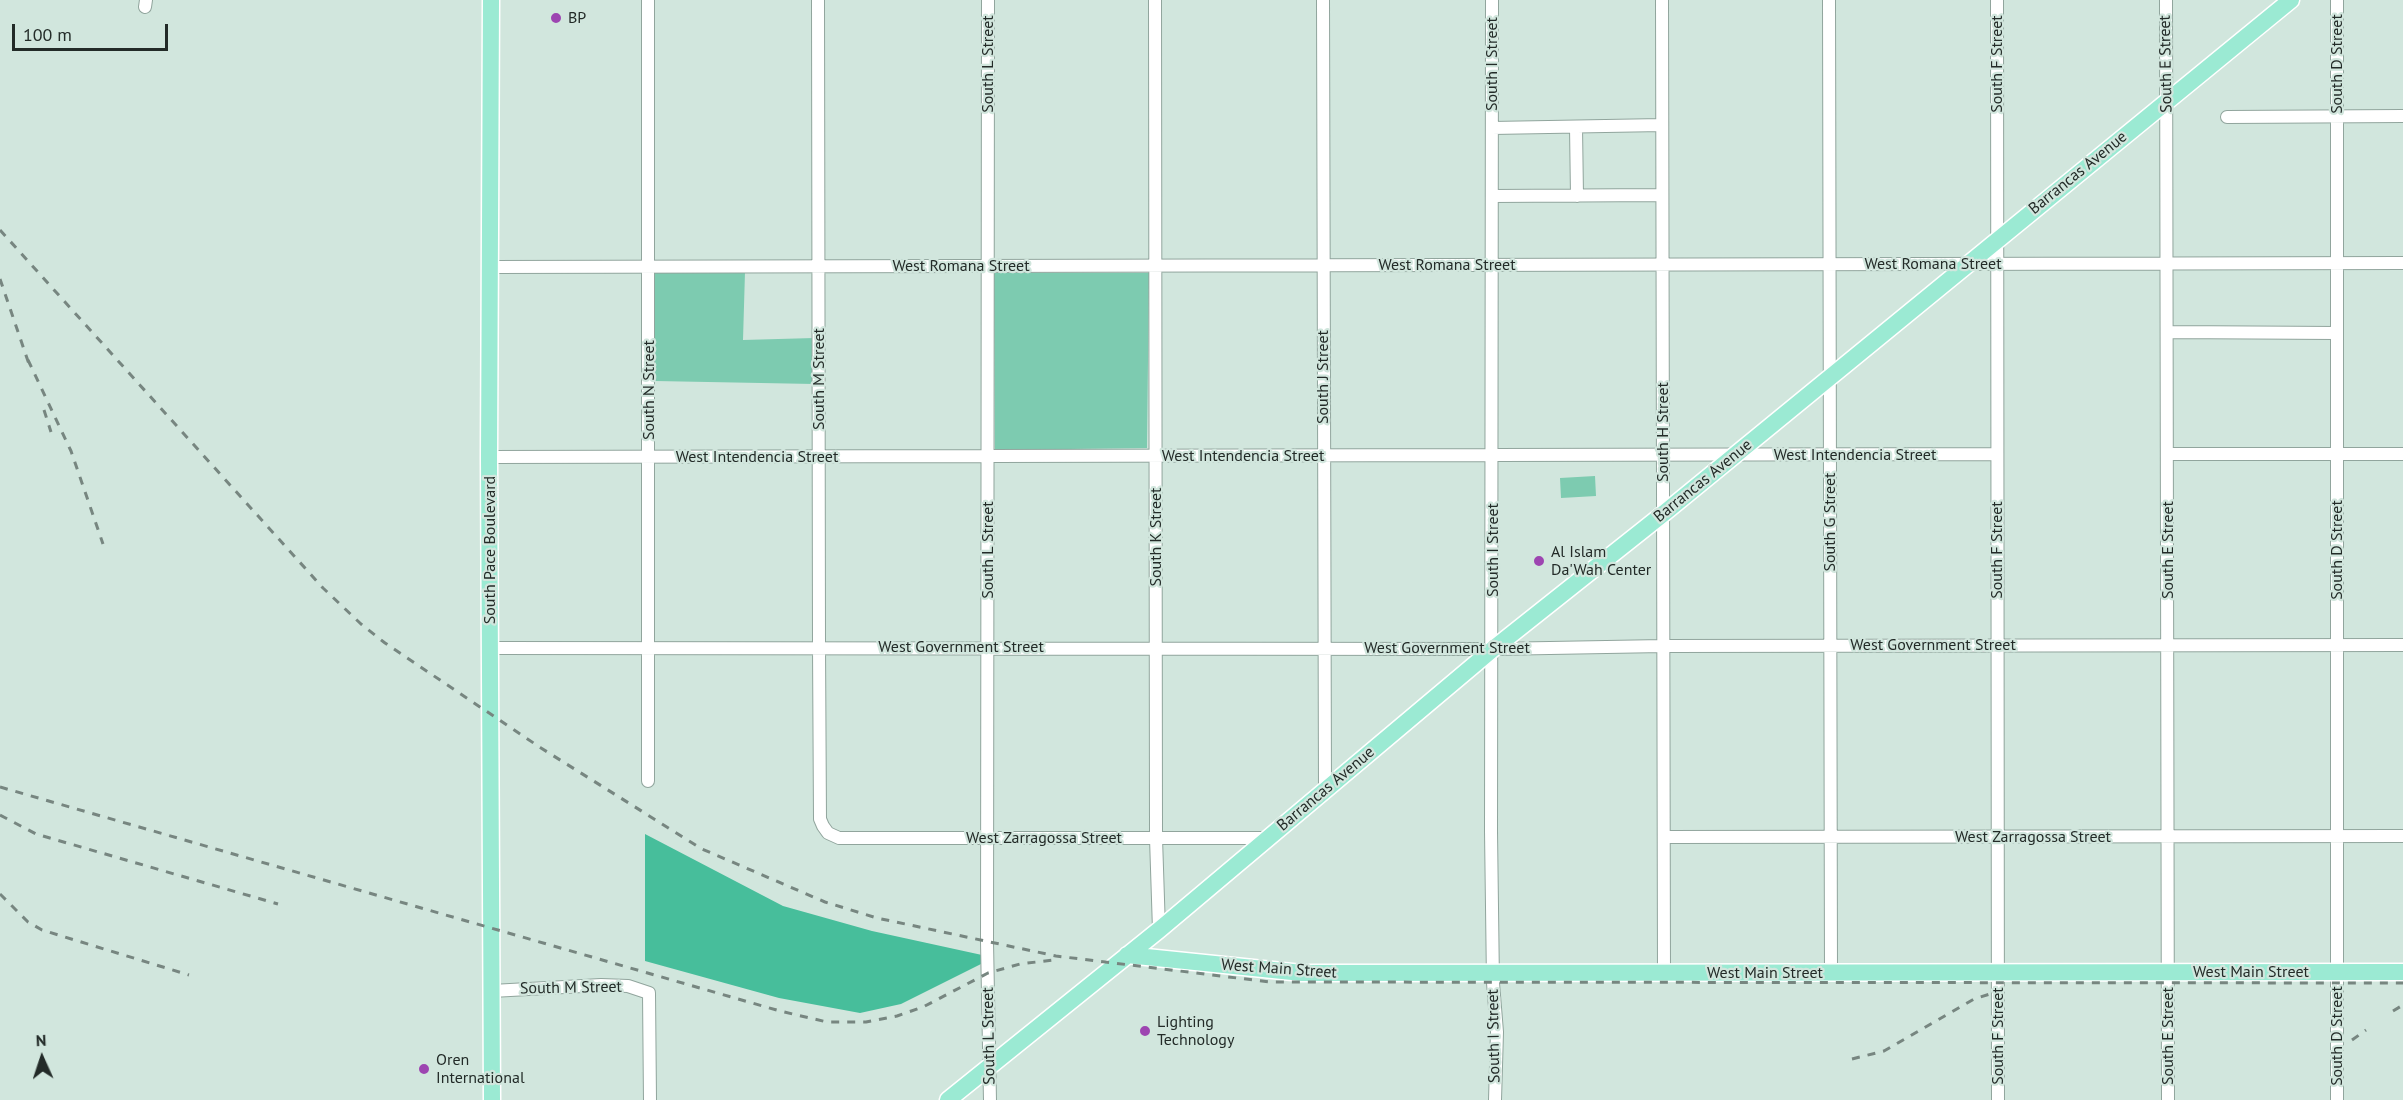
<!DOCTYPE html>
<style>
body{margin:0}
#map{position:relative;width:2403px;height:1100px;overflow:hidden;background:#d1e6dd;font-family:"PT Sans",sans-serif}
canvas{display:block}
.north{position:absolute;left:12px;top:1028px;width:60px;height:60px;-webkit-text-stroke:4px #d1e6dd;paint-order:stroke;rotate:357deg;font-size:16px;font-weight:700;line-height:24px;text-align:center;color:#232b28}
.north::after{content:'';display:block;margin:auto;width:21px;height:27px;background:#232b28;clip-path:polygon(50% 0,100% 100%,50% 72%,0 100%)}
.scale{position:absolute;left:12px;top:24px;width:156px;height:27px;box-sizing:border-box;border:3px solid #232b28;border-top:0;padding-left:8px;font-size:18px;line-height:21px;white-space:nowrap;color:#232b28;-webkit-text-stroke:4px #d1e6dd;paint-order:stroke}
</style>
<div id="map">
<canvas width="2403" height="1100"></canvas>
<div class="north">N</div>
<div class="scale">100 m</div>
</div>
<script>
const context = document.querySelector('canvas').getContext('2d');
context.lineJoin = 'round';
function paint(path, color) {
  context.fillStyle = color;
  context.fill(path, 'evenodd');
}
function shape(rows) {
  const path = new Path2D();
  for (const r of rows) {
    path.moveTo(r[0], r[1]);
    for (let i = 2; i < r.length; i += 2) path.lineTo(r[i], r[i + 1]);
  }
  return path;
}
function stroke(path, color, width, dash) {
  context.strokeStyle = color;
  context.lineWidth = width;
  context.lineCap = dash ? 'butt' : 'round';
  context.setLineDash(dash || []);
  context.stroke(path);
}
function label(font, color, halo, rows, align = 'center') {
  context.font = font + ' "PT Sans",sans-serif';
  context.lineWidth = 4.5;
  context.setLineDash([]);
  context.textBaseline = 'middle';
  context.strokeStyle = halo;
  context.fillStyle = color;
  for (const [text, x, y, turn = 0] of rows) {
    context.save();
    context.translate(x, y);
    context.rotate((+turn || 0) * Math.PI / 180);
    context.textAlign = isNaN(turn) ? turn : align;
    if (halo) context.strokeText(text, 0, 0);
    context.fillText(text, 0, 0);
    context.restore();
  }
}
paint(shape([
 [654,272,745,272,743,340,814,338,814,384,655,381],
 [994,273,1149,273,1147,448,995,450],
 [1595,476,1596,496,1561,498,1560,478]
]), '#7dcbb0');
paint(shape([
 [645,834,783,906,872,931,982,955,981,964,901,1004,860,1013,779,998,645,961]
]), '#47be9b');
const minor = shape([
 [648,0,648,781],
 [818,0,819,647,820,819,823,826,828,833,839,838,1267,838],
 [988,0,987,942,990,1100],
 [1155,0,1156,838,1159,930],
 [1323,0,1325,791],
 [1492,0,1491,831,1493,983,1497,1032,1495,1100],
 [1662,0,1664,973],
 [1829,0,1831,973],
 [1997,0,1998,1100],
 [2166,0,2168,1100],
 [2337,0,2337,1100],
 [145,7,146,0],
 [2227,117,2403,116],
 [1576,127,1577,196],
 [1492,128,1662,125],
 [1492,196,1662,195],
 [492,267,2403,263],
 [2167,332,2337,333],
 [2168,454,2403,454],
 [489,457,1997,454],
 [491,648,1493,649,1663,646,2403,645],
 [1664,837,2403,836],
 [492,991,601,985,628,986,649,993,650,1100]
]);
const major = shape([
 [491,0,489,457,492,1100],
 [1127,955,1302,973,2403,972],
 [948,1100,1159,930,1493,649,1663,514,2291,0]
]);
stroke(minor, '#91a59d', 14);
stroke(major, '#fff', 19);
stroke(minor, '#fff', 12);
stroke(major, '#9bead3', 16);
stroke(shape([
 [0,230,323,588,361,624,385,643,541,748,702,849,825,902,877,918,1056,956,1270,982,2403,983],
 [0,279,30,367],
 [28,360,71,451,103,544],
 [44,410,51,432],
 [0,787,780,1011,827,1022,866,1022,897,1016,923,1007,988,973,1020,964,1053,960],
 [0,815,36,834,278,904],
 [0,894,28,922,42,930,189,975],
 [2393,1011,2403,1005],
 [2352,1040,2366,1030],
 [1852,1059,1884,1051,1974,999,2009,988]
]), '#778680', 3, [8, 8]);
for (const [x, y, r, color] of [
 [556,18,6,"#9d45b1"],
 [1539,561,6,"#9d45b1"],
 [1145,1031,6,"#9d45b1"],
 [424,1069,6,"#9d45b1"]
]) {
  const dot = new Path2D();
  dot.arc(x, y, r, 0, 2 * Math.PI);
  context.fillStyle = color;
  context.fill(dot);
  stroke(dot, '#d1e6dd', 2);
}
label('16px', '#232b28', '#d1e6dd', [
 ["BP",568,18],
 ["Al Islam",1551,552],
 ["Da'Wah Center",1551,570],
 ["Lighting",1157,1022],
 ["Technology",1157,1040],
 ["Oren",436,1060],
 ["International",436,1078]
], 'left');
label('16px', '#232b28', '#d1e6dd', [
 ["South L Street",988,64,-90],
 ["South I Street",1492,64,-90],
 ["South F Street",1997,64,-90],
 ["South E Street",2166,64,-91],
 ["South D Street",2337,64,-90],
 ["Barrancas Avenue",2078,173,-39],
 ["West Romana Street",1933,264],
 ["West Romana Street",1447,265],
 ["West Romana Street",961,266],
 ["South J Street",1323,377,-90],
 ["South M Street",819,379,-90],
 ["South N Street",649,390,-90],
 ["South H Street",1663,432,-90],
 ["West Intendencia Street",1855,455],
 ["West Intendencia Street",1243,456],
 ["West Intendencia Street",757,457],
 ["Barrancas Avenue",1703,481,-39],
 ["South G Street",1830,522,-90],
 ["South K Street",1156,537,-90],
 ["South Pace Boulevard",490,550,-90],
 ["South L Street",988,550,-90],
 ["South I Street",1493,550,-90],
 ["South F Street",1997,550,-90],
 ["South E Street",2168,550,-90],
 ["South D Street",2337,550,-90],
 ["West Government Street",1933,645],
 ["West Government Street",961,647],
 ["West Government Street",1447,648],
 ["Barrancas Avenue",1326,789,-40],
 ["West Zarragossa Street",2033,837],
 ["West Zarragossa Street",1044,838],
 ["West Main Street",1279,969,4],
 ["West Main Street",2251,972],
 ["West Main Street",1765,973],
 ["South M Street",571,988,-1],
 ["South L Street",989,1036,-91],
 ["South I Street",1494,1036,-91],
 ["South F Street",1998,1036,-90],
 ["South E Street",2168,1036,-90],
 ["South D Street",2337,1036,-90]
]);
</script>
